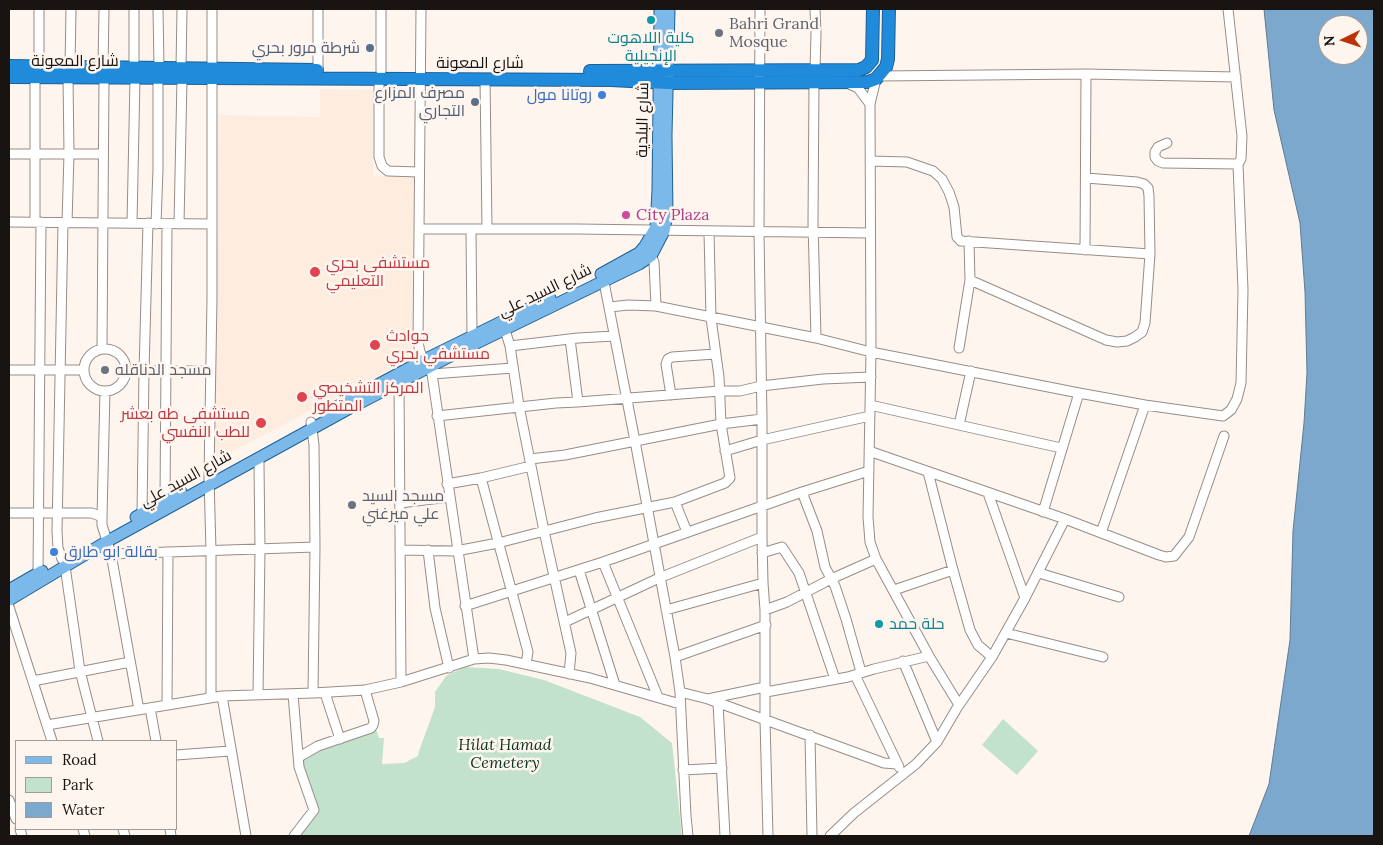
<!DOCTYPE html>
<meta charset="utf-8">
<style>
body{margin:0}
#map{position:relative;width:1383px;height:845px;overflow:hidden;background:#fff5ef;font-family:Lora,serif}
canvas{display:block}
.frame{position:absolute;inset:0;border:10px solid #181412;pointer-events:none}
.legend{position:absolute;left:15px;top:740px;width:162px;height:90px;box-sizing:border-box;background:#fff5ef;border:1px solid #a39b97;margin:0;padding:6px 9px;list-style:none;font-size:15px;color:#181412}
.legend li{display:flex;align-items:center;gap:10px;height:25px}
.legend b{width:25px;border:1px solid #a39b97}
.north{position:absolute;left:1318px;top:15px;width:50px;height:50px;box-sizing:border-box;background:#fff5ef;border:1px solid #a39b97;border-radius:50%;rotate:266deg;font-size:14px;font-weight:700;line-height:20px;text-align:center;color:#181412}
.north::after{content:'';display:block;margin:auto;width:18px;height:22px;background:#bc3303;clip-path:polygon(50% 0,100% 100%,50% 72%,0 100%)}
</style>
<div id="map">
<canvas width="1383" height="845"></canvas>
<div class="frame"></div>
<ul class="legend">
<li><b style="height:6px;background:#7ab9e9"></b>Road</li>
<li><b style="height:14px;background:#c2e2ce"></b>Park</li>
<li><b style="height:14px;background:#7ba8cc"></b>Water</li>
</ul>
<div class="north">N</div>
</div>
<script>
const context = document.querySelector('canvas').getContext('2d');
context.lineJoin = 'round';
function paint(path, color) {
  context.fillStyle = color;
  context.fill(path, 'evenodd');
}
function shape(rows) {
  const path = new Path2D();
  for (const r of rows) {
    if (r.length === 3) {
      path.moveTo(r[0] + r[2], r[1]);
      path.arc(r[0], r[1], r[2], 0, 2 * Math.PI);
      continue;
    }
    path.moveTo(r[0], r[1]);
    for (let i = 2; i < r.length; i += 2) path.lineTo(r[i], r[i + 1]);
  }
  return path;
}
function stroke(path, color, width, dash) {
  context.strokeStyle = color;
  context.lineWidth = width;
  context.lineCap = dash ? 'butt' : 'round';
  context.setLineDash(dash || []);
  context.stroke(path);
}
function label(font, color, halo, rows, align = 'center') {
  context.font = font + ' Lora,Cairo,serif';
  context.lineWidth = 5;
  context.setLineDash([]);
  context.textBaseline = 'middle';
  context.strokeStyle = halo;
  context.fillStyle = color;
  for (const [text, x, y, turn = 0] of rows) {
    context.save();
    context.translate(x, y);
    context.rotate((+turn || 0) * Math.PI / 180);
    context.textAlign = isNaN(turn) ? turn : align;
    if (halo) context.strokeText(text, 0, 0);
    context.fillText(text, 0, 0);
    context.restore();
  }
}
paint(shape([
 [320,89,373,90,373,176,414,176,412,358,214,461,219,115,320,117]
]), '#feecdf');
paint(shape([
 [465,667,499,669,544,680,640,717,672,743,682,836,293,836,317,810,300,761,301,755,375,726,379,738,384,738,382,764,404,763,418,756,419,751,435,707,435,692,446,676],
 [1003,719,1038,751,1017,775,982,745]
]), '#c2e2ce');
const water = shape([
 [1264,9,1374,9,1374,836,1249,836,1269,784,1290,640,1293,531,1304,423,1307,373,1305,292,1300,223,1274,110,1264,9],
 [1328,25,1358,25,1358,55,1328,55,1328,25]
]);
paint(water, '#7ba8cc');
stroke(water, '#5d7c94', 1);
const minor = shape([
 [39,9,39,67],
 [158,9,159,68],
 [318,9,318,70],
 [381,9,381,71],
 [421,9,418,342,420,352,432,374,474,659],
 [760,9,759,233,762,419,762,537,763,583,765,610,765,720,768,836],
 [70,67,71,9],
 [103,68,104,9],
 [134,68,134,9],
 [181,68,182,9],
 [815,70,816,34,815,9],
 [879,76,1086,74,1236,77],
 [35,77,35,222],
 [379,79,379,157,382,166,388,171,419,172],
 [485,79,487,229],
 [876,79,870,104,871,352,868,517,870,542,876,559,929,656,959,705],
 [814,82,813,223,816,338],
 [847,83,858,88,870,104],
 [1167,143,1158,147,1155,152,1155,157,1158,161,1163,163,1238,164],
 [9,154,103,154],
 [870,161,907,162,933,171,942,179,949,192,954,207,957,237,961,241,1150,254],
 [9,222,212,224],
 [67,223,69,154,68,78],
 [132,223,135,78],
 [156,224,158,169,158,78],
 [179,224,182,78],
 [419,229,577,229,870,233],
 [471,230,472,336],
 [1085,250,1086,74],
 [648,252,654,262,656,306],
 [603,277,635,441,675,657,680,692,686,816,688,836],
 [970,280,1106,340,1117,342,1127,341,1135,337,1142,332,1145,323,1150,254,1149,196,1148,188,1144,184,1137,182,1086,178],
 [610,307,628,305,656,306,816,338,871,352,1079,393,1145,405,1223,416,1231,410,1237,399,1241,383,1243,290,1238,164,1241,159,1242,136,1228,9],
 [505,330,510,346,519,406,544,531,571,653,569,674],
 [570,339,578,402],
 [510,346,578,338,614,336],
 [959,348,970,280,969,241],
 [102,349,104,78],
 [105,370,21],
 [9,370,84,370],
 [125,371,210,371],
 [432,374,513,368],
 [399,382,401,682],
 [671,395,666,364,668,359,672,357,715,354],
 [870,405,1061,448],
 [437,416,556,403,578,402,720,391,740,391,761,386,823,379,871,377],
 [311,422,314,445,315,547,313,693],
 [959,425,971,371],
 [725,451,762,440,870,416],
 [869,451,1065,519,1159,555,1166,557,1174,556,1189,537,1224,436],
 [530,459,565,455,721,424,762,419],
 [928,472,953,570,970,630,978,645,992,657],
 [481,478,531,466],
 [447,484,481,478,528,652,526,664],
 [802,492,817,531,825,567,835,586,846,619,861,672],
 [988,493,1025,598],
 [165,500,167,224],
 [675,502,687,532],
 [400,503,449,497],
 [1043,512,1079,393],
 [9,513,92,513,102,517,102,525,111,554,139,710],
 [142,513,144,372,148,223],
 [102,517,105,391],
 [1101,533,1145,405],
 [401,550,456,551,498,543,595,518,675,502,725,483,730,478,721,424,719,377,711,318,709,232],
 [428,550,435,608,449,668],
 [762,553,782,547,799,573,835,679],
 [111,554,315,547],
 [62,559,58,548,57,531,63,223],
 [603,562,658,697],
 [65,566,80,671,98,741],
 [579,570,615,685],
 [38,573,41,222],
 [1039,573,1119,597],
 [894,590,953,570],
 [465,606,603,562,802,492,869,471],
 [9,607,52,741],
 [666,610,763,583],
 [765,610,787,602,831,579,876,559],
 [565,622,659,578,762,537],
 [1006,633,1103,657],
 [675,657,766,625],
 [903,661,937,742],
 [855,675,899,767],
 [33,681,130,662],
 [680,692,708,699,884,763,897,764],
 [766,692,848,677,874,669,929,656],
 [325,693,340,739],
 [293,694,299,767,314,810,294,836],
 [258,695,260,550,259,463,258,458],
 [222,696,246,836],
 [211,697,211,551,209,477,212,298,212,9],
 [708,699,765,687],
 [718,703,725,836],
 [167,705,168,552],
 [150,708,156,741],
 [47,725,222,696,313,693,365,690,401,682,474,659,489,658,506,660,590,678,680,704],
 [810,735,812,836],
 [176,755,230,751],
 [299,757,318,746,371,728,373,725,374,721,365,690],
 [683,770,722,768],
 [9,800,16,819],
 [20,829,22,836],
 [83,829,85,836],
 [123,829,125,836],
 [170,829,171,836],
 [830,836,854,813,916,764,937,742,957,708,992,657,1025,598,1065,519]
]);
const major = shape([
 [601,274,639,253,645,246,656,227,658,190,660,9],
 [329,411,424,360,550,298],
 [136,517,181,492],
 [9,590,42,571],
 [9,600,106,542,348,409,460,351,639,264,651,256,664,231,667,214,666,135,669,9]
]);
const highway = shape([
 [9,66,317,70],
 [590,71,859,70,866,67,872,60,873,9],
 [9,77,611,80,668,83,868,82,876,79,886,67,888,59,889,9]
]);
stroke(minor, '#988d86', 11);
stroke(major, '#1e6195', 13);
stroke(highway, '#1e6195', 14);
stroke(minor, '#fff', 9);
stroke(major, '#7ab9e9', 11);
stroke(highway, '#218bdb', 12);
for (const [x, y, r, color] of [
 [651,20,5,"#0f9aa8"],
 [719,33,5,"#6b7280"],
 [370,48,5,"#5c6f8a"],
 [602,95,5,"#3f7fe0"],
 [475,102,5,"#5c6f8a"],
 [626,215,5,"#d1479c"],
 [315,272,6,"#e0444e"],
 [375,345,6,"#e0444e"],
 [105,370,5,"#6b7280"],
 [302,397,6,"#e0444e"],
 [261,423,6,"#e0444e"],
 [352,505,5,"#6b7280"],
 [54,552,5,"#3f7fe0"],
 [879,624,5,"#0f9aa8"]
]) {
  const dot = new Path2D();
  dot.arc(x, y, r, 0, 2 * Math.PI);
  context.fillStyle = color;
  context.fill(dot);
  stroke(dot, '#fff5ef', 2);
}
label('16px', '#5b616d', '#fff5ef', [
 ["Bahri Grand",729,24],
 ["Mosque",729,42],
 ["مسجد الدناقله",115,370],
 ["مسجد السيد",362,496],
 ["علي ميرغني",362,514]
], 'left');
label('16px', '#0d838f', '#fff5ef', [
 ["كلية اللاهوت",651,38],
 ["الإنجيلية",651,56],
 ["حلة حمد",889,624,"left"]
]);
label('16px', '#4e5e75', '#fff5ef', [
 ["شرطة مرور بحري",360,48],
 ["مصرف المزارع",465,93],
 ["التجاري",465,111]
], 'right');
label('16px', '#181412', '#fff5ef', [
 ["شارع المعونة",75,61],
 ["شارع المعونة",480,63],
 ["شارع البلدية",643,120,-89],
 ["شارع السيد علي",545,291,-26],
 ["شارع السيد علي",186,479,-29]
]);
label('16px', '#366cbe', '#fff5ef', [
 ["روتانا مول",592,95],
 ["بقالة ابو طارق",64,552,"left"]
], 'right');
label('16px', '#b23c85', '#fff5ef', [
 ["City Plaza",636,215]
], 'left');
label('16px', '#be3a42', '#fff5ef', [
 ["مستشفى بحري",326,263],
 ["التعليمي",326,281],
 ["حوادث",386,336],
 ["مستشفي بحري",386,354],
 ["المركز التشخيصي",313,388],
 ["المتطور",313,406],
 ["مستشفى طه بعشر",250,414,"right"],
 ["للطب النفسي",250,432,"right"]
], 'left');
label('italic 16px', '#07341f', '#fff5ef', [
 ["Hilat Hamad",505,745],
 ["Cemetery",505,763]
]);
</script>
